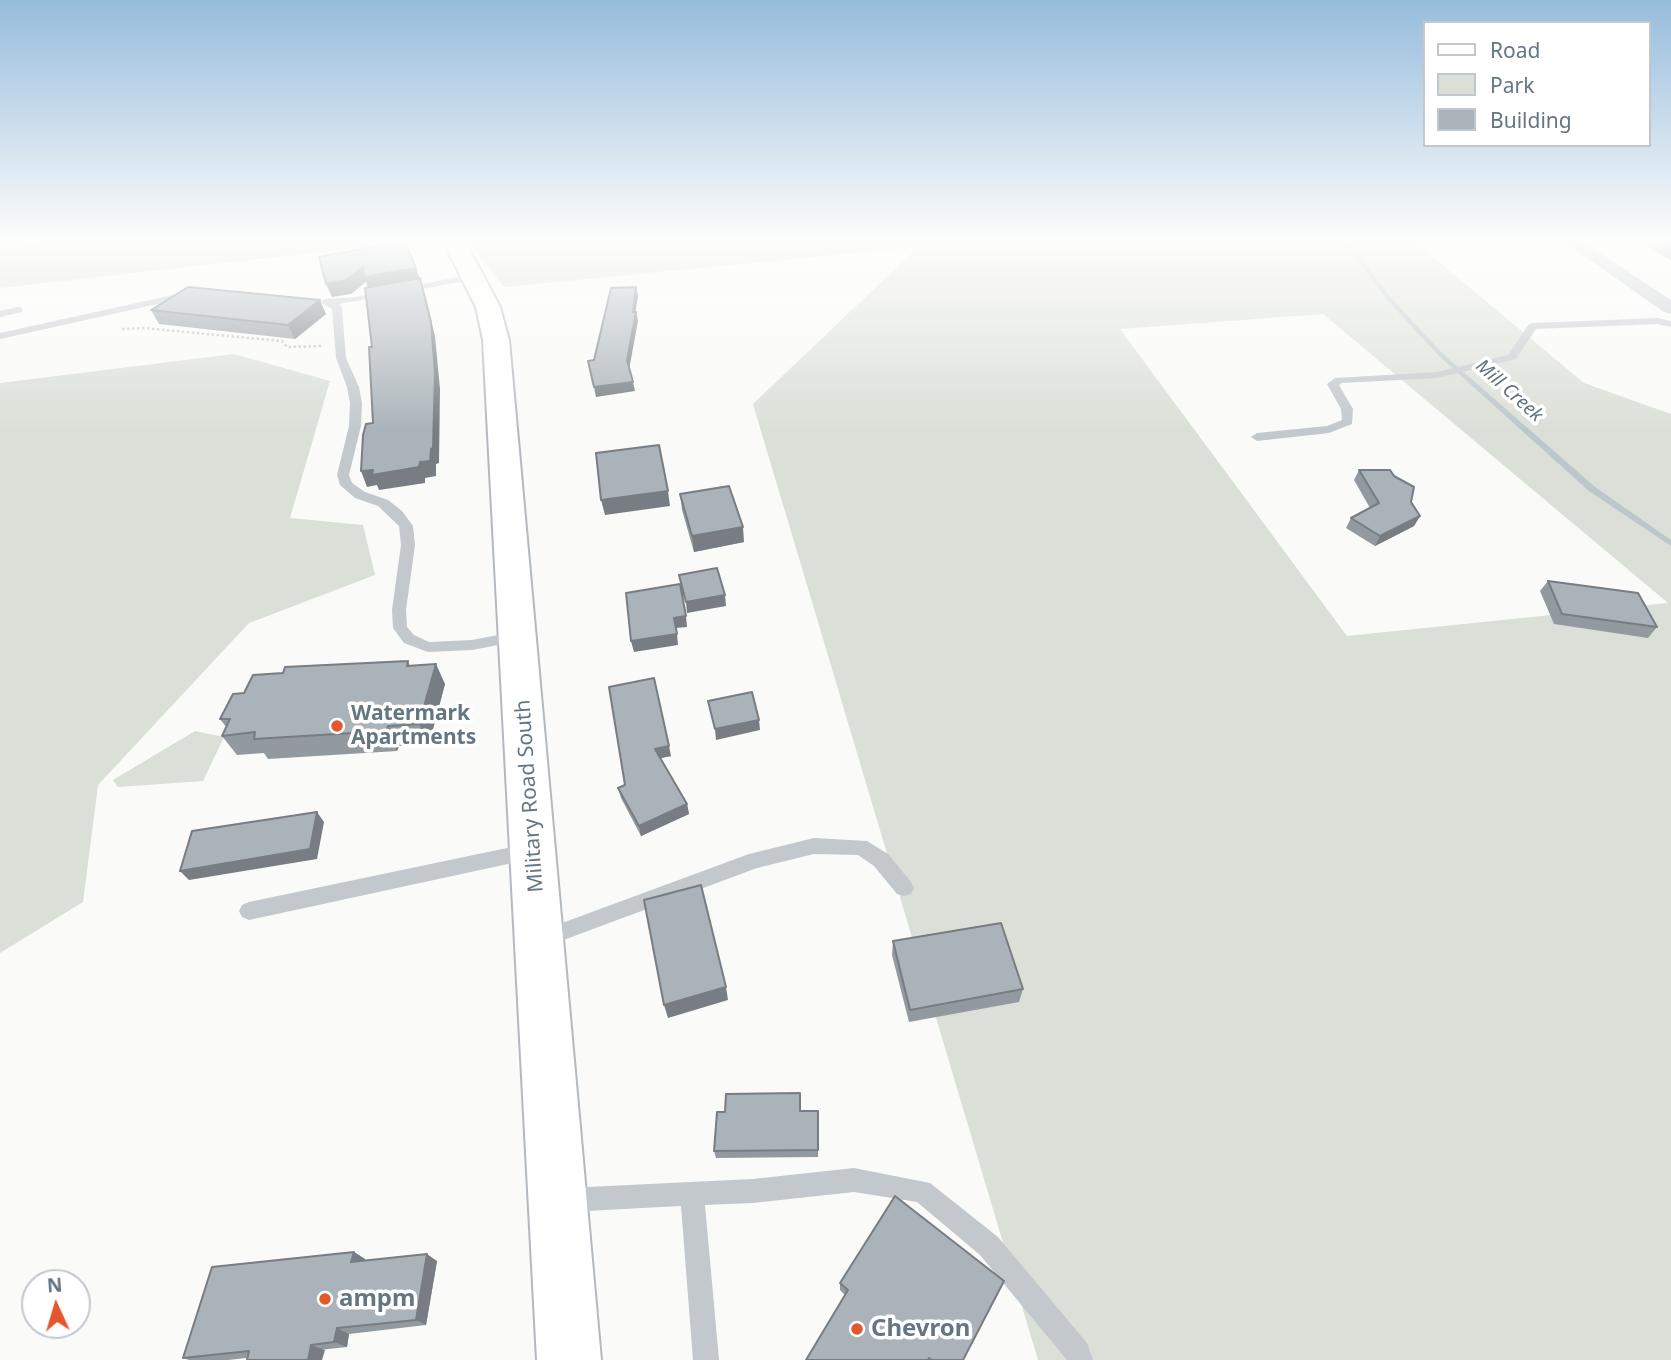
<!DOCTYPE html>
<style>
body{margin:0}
#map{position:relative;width:1671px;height:1360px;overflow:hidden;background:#fafaf8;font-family:"Noto Sans",sans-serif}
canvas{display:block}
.legend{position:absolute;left:1423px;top:21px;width:228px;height:126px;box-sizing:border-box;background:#fff;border:2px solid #c1c8cd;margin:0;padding:9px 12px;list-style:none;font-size:21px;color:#657683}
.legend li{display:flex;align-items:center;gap:14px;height:35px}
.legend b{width:35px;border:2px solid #c1c8cd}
.north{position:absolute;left:21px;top:1269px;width:70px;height:70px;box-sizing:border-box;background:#fff;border:2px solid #c1c8cd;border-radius:50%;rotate:356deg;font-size:19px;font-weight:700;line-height:28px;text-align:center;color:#657683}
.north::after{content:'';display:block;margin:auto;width:24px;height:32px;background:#e4572e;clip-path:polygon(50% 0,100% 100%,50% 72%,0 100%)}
</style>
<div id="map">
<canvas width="1671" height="1360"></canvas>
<ul class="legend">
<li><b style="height:9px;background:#fff"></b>Road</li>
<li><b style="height:19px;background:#dadfd7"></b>Park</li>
<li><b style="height:19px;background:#aab3b9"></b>Building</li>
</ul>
<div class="north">N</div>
</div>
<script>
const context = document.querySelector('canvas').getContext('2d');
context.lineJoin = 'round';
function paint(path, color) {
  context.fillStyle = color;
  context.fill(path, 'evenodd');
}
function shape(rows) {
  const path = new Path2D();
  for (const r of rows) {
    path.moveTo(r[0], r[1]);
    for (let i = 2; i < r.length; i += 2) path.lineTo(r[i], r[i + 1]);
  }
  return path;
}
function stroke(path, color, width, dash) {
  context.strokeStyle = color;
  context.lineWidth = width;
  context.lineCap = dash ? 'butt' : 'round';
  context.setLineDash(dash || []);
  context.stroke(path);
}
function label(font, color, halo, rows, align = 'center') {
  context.font = font + ' "Noto Sans",sans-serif';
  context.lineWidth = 7;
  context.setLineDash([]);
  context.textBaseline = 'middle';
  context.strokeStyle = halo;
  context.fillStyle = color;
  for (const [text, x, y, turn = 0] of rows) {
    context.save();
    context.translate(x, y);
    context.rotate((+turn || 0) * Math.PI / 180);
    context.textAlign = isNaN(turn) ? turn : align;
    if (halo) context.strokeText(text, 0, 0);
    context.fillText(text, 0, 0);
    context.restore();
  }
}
paint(shape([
 [53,241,419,241,0,288,0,251],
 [468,241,1414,241,1584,383,1671,414,1671,1360,1038,1360,753,404,918,247,504,287],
 [1323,314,1668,603,1347,636,1120,329],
 [234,354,330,381,290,518,363,525,375,575,249,623,98,785,83,902,0,953,0,383],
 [195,731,224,737,203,781,118,787,113,780]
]), '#dadfd7');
paint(shape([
 [1344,241,1348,241,1391,298,1443,354,1595,487,1671,540,1671,546,1589,491,1439,356,1387,300,1344,241]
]), '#bbc7cb');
const secondary = shape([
 [443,241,465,241,500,307,509,340,601,1360,537,1360,483,340,476,307,443,241]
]);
stroke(secondary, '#b3babf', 4);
stroke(shape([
 [122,329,143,328,282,341,287,347,323,346]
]), '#bbbfc2', 2.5, [2.5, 2.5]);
paint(shape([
 [474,274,479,277,477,279,339,304,342,308,346,358,359,387,362,403,361,426,349,475,352,483,365,492,388,500,402,511,413,526,415,545,406,610,407,627,414,635,429,642,472,640,519,631,527,636,519,641,472,650,428,652,404,643,393,628,392,610,401,545,399,526,378,506,355,498,340,485,337,475,349,426,350,403,347,387,336,358,332,309,320,302,325,299,355,297,474,274],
 [191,291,196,294,194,296,0,339,0,333,191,291],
 [18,307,22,308,22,312,0,317,0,311,18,307],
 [1657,318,1671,321,1671,327,1657,324,1536,329,1516,359,1437,378,1342,383,1339,385,1353,409,1352,424,1329,433,1257,441,1251,437,1257,433,1327,426,1342,420,1341,409,1327,384,1335,378,1437,372,1508,355,1529,324,1533,323,1657,318],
 [814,838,867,841,888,854,911,882,914,888,911,894,904,896,897,894,874,866,858,855,814,854,757,868,542,948,535,945,532,939,535,933,749,854,814,838],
 [531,843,538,845,540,851,538,857,531,859,249,920,242,917,239,911,242,905,249,902,531,843],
 [854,1168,930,1183,998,1237,1087,1343,1093,1360,1067,1360,980,1255,917,1202,854,1192,753,1203,705,1205,719,1360,693,1360,681,1206,567,1212,559,1208,555,1200,559,1192,567,1188,753,1179,854,1168]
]), '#c3c8cc');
paint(shape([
 [1563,241,1582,241,1671,300,1671,314,1664,312,1563,241]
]), '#c3c8cc');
paint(secondary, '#fff');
paint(shape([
 [1640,241,1671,241,1671,261],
 [151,310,326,314,295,339,159,324],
 [1359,470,1411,502,1420,516,1414,526,1375,546,1346,528,1351,518,1370,508,1354,480],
 [680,494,744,542,694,552,682,510],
 [1548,581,1657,627,1648,638,1554,624,1540,591],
 [408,661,410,666,445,684,429,744,399,746,397,751,268,759,264,753,237,755,222,736,226,727,220,719,244,693],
 [609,687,671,756,660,758,687,804,689,814,641,836,621,798,618,788,625,785],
 [893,941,1023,989,1019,1002,909,1022,892,955],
 [801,1101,801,1111,818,1111,818,1157,716,1158,714,1151,725,1112],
 [354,1252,365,1259,365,1261,437,1261,426,1325,349,1334,347,1347,228,1360,189,1360,183,1358],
 [840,1283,963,1360,806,1360,845,1295,840,1290]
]), '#929a9f');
paint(shape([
 [363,267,416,268,424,292,435,336,440,389,439,463,436,464,436,476,425,478,425,483,379,490,377,485,367,487,361,471,373,470,419,467,366,282,351,294,332,297,326,284],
 [636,287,638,296,634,321,633,312],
 [320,300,326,314,295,339,288,325],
 [636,312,638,321,629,370,627,360],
 [633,382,635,391,596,397,594,387],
 [668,491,670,506,605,515,601,500],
 [1420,516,1414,526,1375,546,1380,536],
 [743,527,744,542,694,552,692,536],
 [725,595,726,606,687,613,686,602],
 [686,616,687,627,676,628,674,618],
 [677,634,678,645,634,652,631,641],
 [436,664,445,684,429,744,419,724],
 [759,720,760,730,716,740,715,729],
 [388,726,399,746,397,751,386,731],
 [669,746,671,756,657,759,655,749],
 [687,804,689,814,641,836,639,826],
 [317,812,324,822,317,859,189,880,180,871],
 [726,987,728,1000,668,1018,664,1005],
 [354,1252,365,1259,363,1269,351,1262],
 [427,1254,437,1261,426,1325,416,1320],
 [337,1328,349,1334,347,1347,334,1342],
 [311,1345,325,1350,322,1360,308,1360]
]), '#777d82');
const building = shape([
 [1659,241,1671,241,1671,249,1659,241],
 [396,242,392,245,405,243,416,268,364,277,363,267,346,280,326,284,319,257,396,242],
 [420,278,431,322,435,374,433,448,431,449,430,461,420,462,419,467,372,475,373,470,361,471,363,435,366,424,373,423,369,347,372,347,365,288,420,278],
 [188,287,320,300,288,325,151,310,188,287],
 [636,287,633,312,636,312,627,360,633,382,594,387,588,361,594,360,611,288,636,287],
 [659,445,668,491,601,500,596,453,659,445],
 [1359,470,1390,470,1394,476,1414,487,1411,502,1420,516,1380,536,1351,518,1379,503,1359,470],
 [729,486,743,527,692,536,680,494,729,486],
 [717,568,725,595,686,602,679,575,717,568],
 [1548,581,1638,593,1657,627,1562,614,1548,581],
 [680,584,686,616,674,618,677,634,631,641,626,593,680,584],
 [408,661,407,666,436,664,419,724,388,726,386,731,254,739,255,732,222,736,230,719,220,719,233,694,244,693,253,675,283,673,285,667,408,661],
 [654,678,669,746,655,749,687,804,639,826,618,788,625,785,609,687,654,678],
 [752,692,759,720,715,729,708,701,752,692],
 [317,812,310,849,180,871,192,831,317,812],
 [701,885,726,987,664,1005,644,900,701,885],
 [1001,923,1023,989,910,1010,893,941,1001,923],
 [800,1093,800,1111,818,1111,818,1150,714,1151,717,1112,725,1112,726,1094,800,1093],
 [895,1196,1004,1281,963,1360,932,1360,929,1358,928,1360,806,1360,848,1290,840,1283,895,1196],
 [354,1252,351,1262,427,1254,416,1320,337,1328,334,1342,311,1345,308,1360,247,1360,249,1351,183,1358,212,1267,354,1252]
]);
paint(building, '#aab3b9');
stroke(building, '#777d82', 2);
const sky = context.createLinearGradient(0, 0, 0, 431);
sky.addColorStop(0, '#96bcdc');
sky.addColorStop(0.56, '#fdfdfc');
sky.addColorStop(1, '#fdfdfc00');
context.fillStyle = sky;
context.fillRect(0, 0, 1671, 431);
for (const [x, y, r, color] of [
 [337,726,7,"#e4572e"],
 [325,1299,7,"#e4572e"],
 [857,1329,7,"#e4572e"]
]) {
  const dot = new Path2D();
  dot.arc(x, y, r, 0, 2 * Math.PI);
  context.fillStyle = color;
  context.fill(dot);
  stroke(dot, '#fff', 2.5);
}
label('italic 19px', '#60757c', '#fff', [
 ["Mill Creek",1509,391,42]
]);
label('bold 21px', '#657683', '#fff', [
 ["Watermark",351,714],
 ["Apartments",351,738]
], 'left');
label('21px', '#657683', '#fff', [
 ["Military Road South",530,796,-94]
]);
label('bold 24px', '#657683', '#fff', [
 ["ampm",339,1299],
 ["Chevron",871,1329]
], 'left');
</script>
